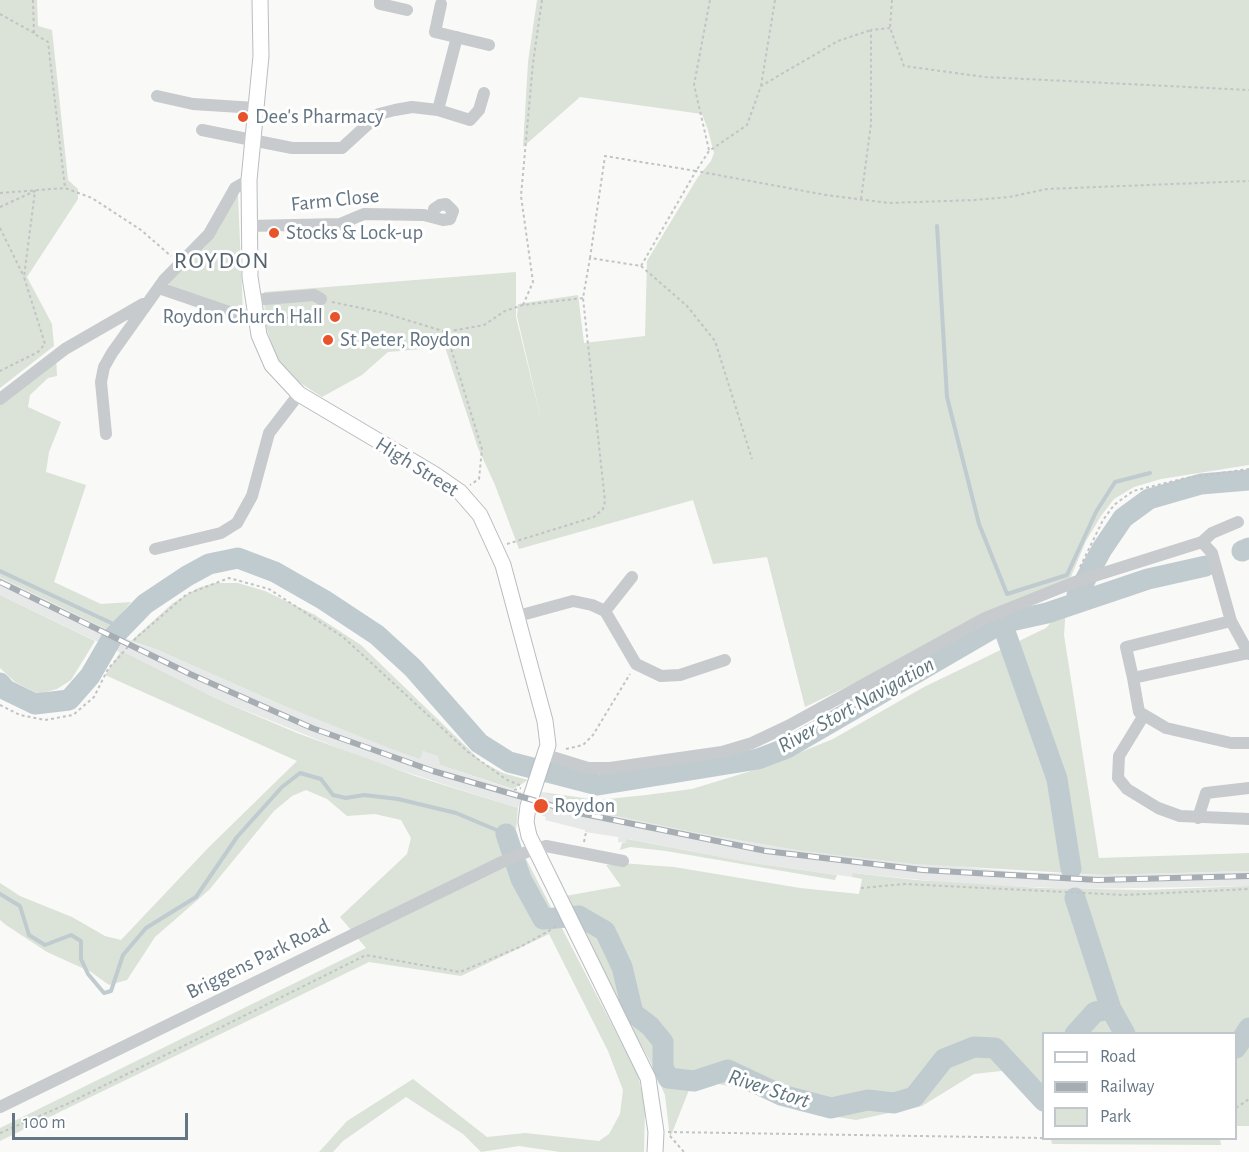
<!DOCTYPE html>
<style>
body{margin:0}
#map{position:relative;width:1249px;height:1152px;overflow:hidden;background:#f9f9f7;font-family:"Alegreya Sans",sans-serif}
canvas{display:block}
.legend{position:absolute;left:1042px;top:1032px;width:195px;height:108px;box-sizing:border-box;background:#fff;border:2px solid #c1c8cd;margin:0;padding:8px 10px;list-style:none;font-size:18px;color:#647683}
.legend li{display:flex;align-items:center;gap:12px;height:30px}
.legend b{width:30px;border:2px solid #c1c8cd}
.scale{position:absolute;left:12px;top:1113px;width:176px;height:27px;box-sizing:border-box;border:3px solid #647683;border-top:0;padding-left:8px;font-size:18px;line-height:21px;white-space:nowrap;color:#647683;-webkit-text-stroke:4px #fff;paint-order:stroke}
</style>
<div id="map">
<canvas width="1249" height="1152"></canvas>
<ul class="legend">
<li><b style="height:8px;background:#fff"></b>Road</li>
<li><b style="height:8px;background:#a7aeb3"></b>Railway</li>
<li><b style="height:16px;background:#dbe2d8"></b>Park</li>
</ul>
<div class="scale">100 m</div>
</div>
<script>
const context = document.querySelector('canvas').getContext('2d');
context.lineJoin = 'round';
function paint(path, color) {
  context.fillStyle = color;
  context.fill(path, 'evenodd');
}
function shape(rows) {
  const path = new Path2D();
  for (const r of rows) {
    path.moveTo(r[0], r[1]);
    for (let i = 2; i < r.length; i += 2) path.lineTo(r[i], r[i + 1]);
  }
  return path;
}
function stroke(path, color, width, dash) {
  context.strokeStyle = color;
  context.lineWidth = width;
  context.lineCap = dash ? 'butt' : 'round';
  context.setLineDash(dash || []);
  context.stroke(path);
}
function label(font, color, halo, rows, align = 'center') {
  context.font = font + ' "Alegreya Sans",sans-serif';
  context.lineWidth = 6;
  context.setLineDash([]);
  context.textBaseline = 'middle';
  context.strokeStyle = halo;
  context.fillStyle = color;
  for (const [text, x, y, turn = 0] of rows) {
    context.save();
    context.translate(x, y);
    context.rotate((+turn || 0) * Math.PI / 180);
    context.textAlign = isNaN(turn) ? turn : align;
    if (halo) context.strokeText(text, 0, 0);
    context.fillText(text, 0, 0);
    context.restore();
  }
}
paint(shape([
 [0,577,138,644,158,650,282,705,420,758,423,751,439,756,440,765,523,793,518,808,368,760,217,699,0,595],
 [541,792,560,798,560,803,588,810,692,832,802,851,1017,872,1103,875,1249,871,1249,886,1078,889,961,884,854,873,852,877,753,863,628,839,626,843,618,842,618,837,585,832,585,830,545,820,546,817,536,813]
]), '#e7e8e8');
paint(shape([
 [0,0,37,0,38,26,52,30,68,180,78,189,78,199,27,277,52,324,54,346,0,388],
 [537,0,1249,0,1249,465,1161,479,1134,487,1114,499,1101,516,1086,541,1070,579,805,707,767,557,713,564,693,500,519,549,495,485,478,448,445,347,388,352,362,375,322,397,288,375,276,356,265,324,264,292,516,272,516,317,542,423,517,316,518,304,578,295,584,343,645,336,647,261,698,177,711,161,714,153,708,130,702,114,580,97,523,147,528,62],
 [236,195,238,196,243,312,169,286,169,282,205,247,219,229],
 [56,354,57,376,48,378,30,395,28,407,61,422,49,452,46,472,86,485,54,582,101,604,131,602,108,630,0,577,0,399],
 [214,583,238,583,265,591,315,615,361,645,482,762,503,773,528,780,513,789,440,765,438,756,423,751,420,759,389,748,282,705,158,650,131,641,173,603,198,588],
 [0,595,95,641,71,680,57,689,39,694,15,682,0,668],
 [1066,606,1064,635,1099,858,1249,853,1249,871,1103,875,917,864,802,851,692,832,588,810,559,803,560,798,541,792,598,800,646,795,692,789,764,767,833,739,924,687,1046,628],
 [121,651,217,699,297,733,415,776,518,808,516,830,525,857,638,1075,645,1107,644,1152,560,1152,519,1146,481,1152,463,1134,406,1097,343,1141,333,1152,319,1152,347,1121,413,1079,487,1137,525,1133,599,1141,609,1134,620,1114,623,1090,608,1051,549,934,461,976,369,962,0,1141,0,1128,366,948,340,917,407,854,411,838,401,820,375,814,347,816,327,799,306,790,292,796,274,811,209,890,155,937,127,980,109,985,91,972,47,952,6,925,0,920,0,883,20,896,72,917,105,936,121,940,209,847,297,761,105,675],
 [627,839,753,863,837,875,835,880,666,851,630,847,620,850,622,843,626,843],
 [621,863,674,867,800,888,859,894,862,879,852,877,853,873,916,880,1041,888,1146,890,1249,886,1249,1126,1236,1126,1236,1034,1044,1034,1043,1109,1040,1099,1010,1070,974,1074,922,1106,856,1120,800,1111,735,1087,702,1081,691,1085,670,1138,665,1095,650,1061,560,897,621,886,606,865],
 [1220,1138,1221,1145,1052,1144,1051,1139]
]), '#dbe2d8');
stroke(shape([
 [937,226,947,397,979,524,1007,594,1067,575,1096,512,1115,482,1150,473],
 [0,571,122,628],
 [0,894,20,906,29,935,45,945,71,935,81,941,81,959,88,974,104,993,111,991,123,955,146,928,196,897,237,837,282,787,300,773,321,779,333,795,346,798,364,795,398,799,456,813,506,834]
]), '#c0cbcf', 4);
stroke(shape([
 [1242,551,1249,548],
 [1077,595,1102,549,1123,518,1149,499,1201,484,1249,480],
 [1002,623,1057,779,1071,869],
 [0,683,6,690,35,704,69,700,90,676,112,638,145,604,187,576,209,564,238,558,275,572,324,600,377,635,413,668,479,743,509,762,598,785,758,759,787,748,1002,623,1047,613,1148,579,1206,566],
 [506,834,521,879,543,919,579,916,605,931,622,967,633,1013,650,1026,663,1042,663,1067,668,1078,694,1081,728,1070,781,1095,831,1108,868,1100,894,1103,914,1097,944,1059,974,1047,995,1048,1044,1101],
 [1075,898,1111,1009],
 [1075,1034,1095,1012,1111,1009,1125,1034],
 [1236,1048,1249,1028]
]), '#c0cbcf', 21);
const major = shape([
 [260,0,261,56,249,180,250,277,259,335,272,365,299,394,434,474,460,492,480,515,503,565,545,721,548,745,528,806,526,822,529,836,648,1078,656,1132,655,1152]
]);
stroke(major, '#b8bdc0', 17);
stroke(shape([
 [33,0,34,34,48,42,65,188],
 [892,0,890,28,904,66,985,77,1249,90],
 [0,14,34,33],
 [761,86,775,0],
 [709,150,694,85,710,0],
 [0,193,65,188,92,198,141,230,171,256],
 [861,199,871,124,871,30,890,28],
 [0,207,35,191,24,277,45,344,38,352,0,371],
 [0,228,24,277],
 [590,258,605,156,696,171,709,151,747,125,761,86,838,41,871,30],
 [641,266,687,306,715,341,752,459],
 [332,302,384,313,446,332,484,325,505,311,523,305,583,298],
 [523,305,533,282,521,196,533,63,542,0],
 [267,314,318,323,319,311],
 [446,332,482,449,479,479,470,485],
 [507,544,594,517,603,509,605,501,583,298,590,258,641,266,696,171,826,195,889,203,975,200,1009,197,1047,189,1249,181],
 [1080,567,1103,520,1114,505,1133,491,1186,478,1249,469],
 [0,705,20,715,45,720,73,715,94,697,108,669,136,638,187,594,229,578,269,589,343,637,468,752,507,780,522,786],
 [566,749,583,745,593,735,630,674],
 [514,790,521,788],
 [584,842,586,832],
 [861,888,905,884,1124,895,1249,889],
 [1236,1108,1249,1099],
 [668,1132,1044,1138],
 [0,1133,67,1104,366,955,460,972,522,946,559,925],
 [670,1136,684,1152],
 [1110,1138,1205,1138]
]), '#c1c3c5', 2, [3, 3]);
stroke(shape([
 [380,0,380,4,407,10],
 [441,4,435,32,489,45],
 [157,96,193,104,256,108],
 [438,110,457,37],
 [202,130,292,148,342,148,379,114,395,110,412,107,438,110,470,120,479,110,484,93],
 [249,226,340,224,364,214,424,215,443,220,450,219,453,211,446,204,440,205,434,209,433,217],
 [159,288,229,312,255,318],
 [253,300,314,295,321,299],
 [0,399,65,349,143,304],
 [106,434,101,382,104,367,112,353,164,280,209,234,235,188,249,180],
 [1202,542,1212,553,1231,621,1249,654],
 [155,549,221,533,237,523,252,496,269,433,299,394],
 [605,611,632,577],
 [518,616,573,601,592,605,605,611,636,664,661,676,680,675,725,660],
 [1248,653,1133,678,1139,712,1166,728,1231,743,1249,743],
 [1133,678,1126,647,1231,621],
 [1144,715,1119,756,1118,778,1127,789,1158,808,1180,816,1249,819],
 [546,755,588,768,610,768,722,752,752,743,788,726,985,618,1075,582,1202,542,1212,533,1238,522],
 [1198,818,1206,793,1249,788],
 [0,1107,502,862,534,849,546,846,623,861]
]), '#c7cbce', 12);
stroke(major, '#fff', 15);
const rail = shape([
 [0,582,190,674,312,728,433,771,574,812,766,851,923,870,1098,880,1249,876]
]);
stroke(rail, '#a7aeb3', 6);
stroke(rail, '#fff', 4, [11]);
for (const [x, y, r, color] of [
 [243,117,6,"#e7532a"],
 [274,233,6,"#e7532a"],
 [335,317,6,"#e7532a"],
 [328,340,6,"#e7532a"],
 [541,806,8,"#e7532a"]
]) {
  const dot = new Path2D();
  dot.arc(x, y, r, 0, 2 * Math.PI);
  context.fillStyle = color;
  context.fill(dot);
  stroke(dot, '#fff', 2);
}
label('21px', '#647683', '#fff', [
 ["Dee's Pharmacy",255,117],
 ["Stocks & Lock-up",286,233],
 ["Roydon Church Hall",323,317,"right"],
 ["St Peter, Roydon",340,340],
 ["Roydon",554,806]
], 'left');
label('21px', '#647683', '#fff', [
 ["Farm Close",335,200,-6],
 ["High Street",417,467,32],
 ["Briggens Park Road",258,959,-26]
]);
label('italic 22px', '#5f757c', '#fff', [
 ["River Stort Navigation",856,705,-29],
 ["River Stort",769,1089,18]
]);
context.letterSpacing = '1.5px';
label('24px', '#56646e', '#fff', [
 ["ROYDON",222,261]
]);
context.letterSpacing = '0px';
</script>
